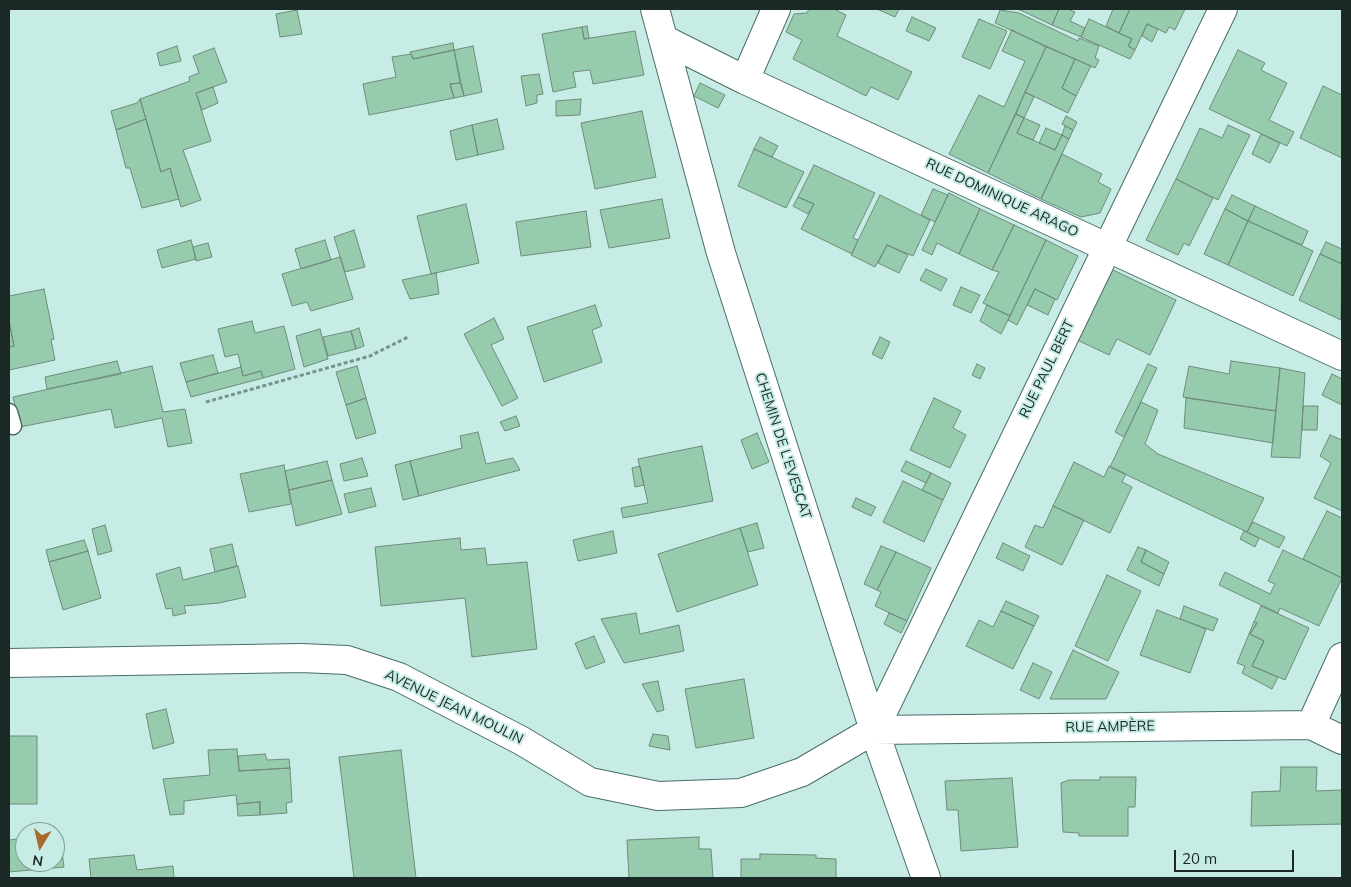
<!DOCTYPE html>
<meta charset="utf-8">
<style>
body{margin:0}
#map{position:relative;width:1351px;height:887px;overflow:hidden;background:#c6ece5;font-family:Mulish,sans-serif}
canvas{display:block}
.frame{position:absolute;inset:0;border:10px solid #1a2926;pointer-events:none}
.north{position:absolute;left:15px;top:822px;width:50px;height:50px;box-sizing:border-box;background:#c6ece5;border:1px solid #819e99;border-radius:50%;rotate:189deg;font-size:14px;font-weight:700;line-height:20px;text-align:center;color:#1a2926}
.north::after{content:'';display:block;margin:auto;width:18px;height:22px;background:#a66b2b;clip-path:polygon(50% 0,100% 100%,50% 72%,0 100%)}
.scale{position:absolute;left:1174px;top:850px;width:120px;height:22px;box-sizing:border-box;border:2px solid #1a2926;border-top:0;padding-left:6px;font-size:15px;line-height:18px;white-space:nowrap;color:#1a2926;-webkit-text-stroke:4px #c6ece5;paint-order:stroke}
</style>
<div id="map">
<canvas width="1351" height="887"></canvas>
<div class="frame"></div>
<div class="north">N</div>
<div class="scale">20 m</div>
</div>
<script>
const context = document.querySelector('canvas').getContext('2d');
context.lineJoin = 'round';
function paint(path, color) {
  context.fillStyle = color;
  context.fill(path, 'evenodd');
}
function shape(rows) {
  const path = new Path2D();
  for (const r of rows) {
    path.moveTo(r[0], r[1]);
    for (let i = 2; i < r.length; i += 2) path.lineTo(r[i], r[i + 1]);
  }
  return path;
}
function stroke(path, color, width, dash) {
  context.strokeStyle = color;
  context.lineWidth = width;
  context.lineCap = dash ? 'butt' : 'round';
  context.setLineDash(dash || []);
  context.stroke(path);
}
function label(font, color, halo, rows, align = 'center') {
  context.font = font + ' Mulish,sans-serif';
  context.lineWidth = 4;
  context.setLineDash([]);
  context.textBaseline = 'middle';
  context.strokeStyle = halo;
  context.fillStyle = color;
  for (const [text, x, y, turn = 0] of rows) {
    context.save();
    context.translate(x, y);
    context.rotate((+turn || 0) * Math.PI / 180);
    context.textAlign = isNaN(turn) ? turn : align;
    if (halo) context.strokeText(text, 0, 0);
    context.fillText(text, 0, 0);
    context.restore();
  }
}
const building = shape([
 [809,9,834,9,846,15,837,36,912,72,898,100,871,87,866,96,793,59,802,40,786,32,794,14,807,13,809,9],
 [877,9,899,9,895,17,877,9],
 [1018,9,1059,9,1052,25,1018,9],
 [1059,9,1068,9,1075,12,1070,21,1085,28,1081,37,1052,25,1059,9],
 [1113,9,1130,9,1119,33,1106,26,1113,9],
 [1130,9,1185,9,1175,30,1169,27,1166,33,1147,24,1135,50,1128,46,1132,39,1119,33,1130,9],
 [297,10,302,34,280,37,276,14,297,10],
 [1000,10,1019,13,1078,41,1079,38,1099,46,1095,58,1099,60,1095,68,995,23,1000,10],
 [912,17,936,28,929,41,906,31,912,17],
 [979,19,1007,31,990,69,962,57,979,19],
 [1089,19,1132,39,1128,46,1135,50,1130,59,1081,37,1089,19],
 [1147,24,1158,29,1152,42,1142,36,1147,24],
 [587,26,589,38,584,39,582,27,587,26],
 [582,27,584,39,635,31,644,75,593,84,590,70,573,72,576,87,553,92,542,34,582,27],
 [1012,30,1046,47,988,173,949,154,979,95,1004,107,1025,61,1002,51,1012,30],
 [453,43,454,50,413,59,410,52,453,43],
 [177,46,181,61,160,66,157,53,177,46],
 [473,46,482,92,464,96,454,50,473,46],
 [1046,47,1075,59,1062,88,1076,96,1068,113,1025,92,1046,47],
 [214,48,227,82,196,93,211,141,183,150,201,200,181,207,170,168,161,172,140,99,190,81,189,77,199,73,193,56,214,48],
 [454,50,460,83,450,84,454,98,369,115,363,84,396,77,392,57,411,54,413,59,454,50],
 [1238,50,1265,63,1261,70,1287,83,1269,120,1294,132,1287,146,1209,109,1238,50],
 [1075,59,1091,66,1076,96,1062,88,1075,59],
 [539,74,543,94,537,95,537,103,526,106,521,76,539,74],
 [460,83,464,96,454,98,450,84,460,83],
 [700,83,725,95,718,108,694,96,700,83],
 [1323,86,1342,95,1342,158,1300,138,1323,86],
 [213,87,218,103,202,110,196,93,213,87],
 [1025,92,1034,97,1024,118,1016,114,1025,92],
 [140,99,146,119,116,130,111,111,137,103,140,99],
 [581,99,580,115,556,116,556,101,581,99],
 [642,111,656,177,595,189,581,123,642,111],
 [1016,114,1024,118,1017,133,1055,150,1062,135,1069,139,1041,199,988,173,1016,114],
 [1066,116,1077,122,1073,130,1062,124,1066,116],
 [1024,118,1040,125,1033,140,1017,133,1024,118],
 [146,119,161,172,170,168,179,199,142,208,130,168,126,168,116,130,146,119],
 [497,119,504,149,478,155,472,125,497,119],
 [472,125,478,155,456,160,450,131,472,125],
 [1228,125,1250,135,1218,200,1176,179,1200,128,1222,138,1228,125],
 [1065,126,1073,130,1069,139,1062,135,1065,126],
 [1046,128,1062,135,1055,150,1039,143,1046,128],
 [1261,134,1280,143,1270,163,1252,154,1261,134],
 [760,137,778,146,772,157,754,149,760,137],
 [754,149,804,172,786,208,738,186,754,149],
 [1062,154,1102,174,1098,182,1111,189,1100,213,1081,217,1041,199,1062,154],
 [814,165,875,193,853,238,858,240,852,254,801,229,814,204,798,197,814,165],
 [1176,179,1213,198,1189,246,1184,243,1178,255,1146,240,1176,179],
 [933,189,948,195,935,222,921,215,933,189],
 [949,193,980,209,959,254,937,243,932,255,922,250,949,193],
 [880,195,930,220,913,256,887,245,875,267,851,255,880,195],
 [1232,195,1255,206,1248,221,1225,209,1232,195],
 [798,197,814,204,808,214,793,206,798,197],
 [662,199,670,238,609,248,600,210,662,199],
 [466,204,479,263,431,274,417,216,466,204],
 [1255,206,1308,231,1302,245,1248,221,1255,206],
 [980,209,1014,225,992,270,959,254,980,209],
 [1225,209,1248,221,1228,265,1204,254,1225,209],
 [586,211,591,247,521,256,516,222,586,211],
 [1248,221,1313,251,1293,296,1228,265,1248,221],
 [1014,225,1046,240,1010,316,983,303,999,272,992,270,1014,225],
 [354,230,365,267,345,272,334,237,354,230],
 [191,240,196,259,162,268,157,250,191,240],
 [325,240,331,260,301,269,295,249,325,240],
 [1046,240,1078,256,1057,300,1035,289,1017,325,1008,320,1046,240],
 [1326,242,1342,249,1342,264,1320,254,1326,242],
 [208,243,212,257,196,261,193,247,208,243],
 [887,245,908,255,899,273,878,263,887,245],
 [1320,254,1342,264,1341,320,1299,300,1320,254],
 [340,257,353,299,311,311,307,302,292,306,282,274,340,257],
 [926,269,947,279,941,291,920,280,926,269],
 [1111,269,1176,300,1150,355,1117,339,1109,355,1077,340,1111,269],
 [436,273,439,294,410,299,402,280,436,273],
 [961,287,980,295,971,313,953,305,961,287],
 [44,289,54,339,51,340,55,360,9,370,9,347,14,346,9,321,9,296,44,289],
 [1035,289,1055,299,1048,315,1027,305,1035,289],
 [595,305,602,326,592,330,602,362,544,382,527,327,595,305],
 [987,305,1010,316,1001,334,980,321,987,305],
 [494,318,504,339,491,345,518,398,502,406,464,334,494,318],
 [9,321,14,346,9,347,9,321],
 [252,321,255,333,284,326,295,369,263,378,261,371,243,376,238,354,225,357,218,329,252,321],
 [359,328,364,346,356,349,351,331,359,328],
 [320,329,328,359,304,367,296,336,320,329],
 [351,331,356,349,328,356,323,337,351,331],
 [880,337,890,342,882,359,872,354,880,337],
 [213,355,218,373,186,382,180,363,213,355],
 [117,361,121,374,47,389,45,377,117,361],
 [1231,361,1280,368,1276,411,1183,397,1189,366,1229,374,1231,361],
 [977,364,985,368,980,379,972,375,977,364],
 [1148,364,1157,368,1124,437,1115,432,1148,364],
 [152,366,163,412,185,409,192,443,168,447,162,418,115,428,111,409,20,427,13,397,152,366],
 [357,366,366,398,346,405,336,372,357,366],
 [241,367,243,376,261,371,263,378,191,397,186,382,241,367],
 [1280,368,1305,373,1300,458,1271,457,1280,368],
 [1332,374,1342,379,1342,405,1322,395,1332,374],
 [366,398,376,433,356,439,346,405,366,398],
 [934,398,961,411,953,428,966,435,950,468,910,450,934,398],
 [1186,398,1276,411,1273,443,1184,428,1186,398],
 [1141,402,1158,410,1145,444,1158,454,1264,498,1247,532,1110,467,1141,402],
 [1303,406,1318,406,1317,430,1302,430,1303,406],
 [516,416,520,426,505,431,500,422,516,416],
 [478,432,486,464,513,458,520,470,419,496,410,461,462,448,460,436,478,432],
 [757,433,769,462,752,469,741,440,757,433],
 [1330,435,1342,440,1342,511,1314,498,1331,463,1320,456,1330,435],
 [702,446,713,501,623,518,621,508,648,503,638,459,702,446],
 [362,458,368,476,344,481,340,464,362,458],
 [327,461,332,480,289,490,285,471,327,461],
 [410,461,419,496,403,500,395,465,410,461],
 [906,461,931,473,926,483,901,471,906,461],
 [1074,462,1104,477,1109,466,1126,474,1122,482,1132,487,1110,533,1053,506,1074,462],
 [284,465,291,504,249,512,240,474,284,465],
 [640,466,644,485,635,487,632,468,640,466],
 [931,473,951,483,943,500,922,490,931,473],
 [332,480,342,514,296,526,289,490,332,480],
 [903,481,943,500,924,542,883,522,903,481],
 [371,488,376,506,349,513,344,494,371,488],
 [856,498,876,507,871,516,852,507,856,498],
 [1053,506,1084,520,1062,565,1025,547,1035,525,1043,528,1053,506],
 [1327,511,1342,518,1342,578,1303,559,1327,511],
 [1253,522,1285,537,1279,548,1247,532,1253,522],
 [757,523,764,548,748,552,740,528,757,523],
 [105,525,112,551,98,555,92,529,105,525],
 [740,528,758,585,677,612,658,554,740,528],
 [613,531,617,553,578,561,573,540,613,531],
 [1244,531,1259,538,1255,547,1240,539,1244,531],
 [460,538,461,550,485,548,487,565,527,562,537,649,472,657,465,598,381,606,375,547,460,538],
 [84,540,88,551,49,562,46,550,84,540],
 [1003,543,1030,556,1023,571,996,558,1003,543],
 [232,544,237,566,215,572,210,549,232,544],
 [881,546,896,552,877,590,864,584,881,546],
 [1138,547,1146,550,1141,562,1164,574,1159,586,1127,570,1138,547],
 [1146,550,1169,562,1164,574,1141,562,1146,550],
 [1283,550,1342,578,1319,626,1280,608,1278,613,1219,585,1225,572,1270,594,1275,584,1268,581,1283,550],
 [88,551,101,598,63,610,49,562,88,551],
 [896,552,931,568,907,621,875,606,881,592,877,590,896,552],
 [238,566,246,597,219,603,184,606,186,613,173,616,172,608,166,609,156,574,180,567,183,580,238,566],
 [1107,575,1141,591,1108,661,1075,646,1107,575],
 [1006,601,1039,616,1034,626,1001,611,1006,601],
 [1184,606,1218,619,1213,631,1180,619,1184,606],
 [1261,606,1309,628,1285,680,1252,666,1264,641,1250,634,1257,623,1254,622,1261,606],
 [1157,610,1206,629,1190,673,1140,655,1157,610],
 [1001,611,1034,626,1013,669,966,646,979,620,993,627,1001,611],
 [636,613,640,634,679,625,684,651,624,663,601,619,636,613],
 [889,613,907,621,901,633,884,624,889,613],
 [1254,622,1257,623,1250,634,1264,641,1252,666,1278,677,1272,689,1242,673,1245,666,1237,663,1254,622],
 [594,636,605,662,586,669,575,643,594,636],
 [1073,650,1119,672,1106,699,1050,699,1073,650],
 [1033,663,1052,672,1039,699,1020,690,1033,663],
 [744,679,754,738,696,748,685,689,744,679],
 [658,681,664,710,657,712,642,684,658,681],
 [166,709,174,743,153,749,146,714,166,709],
 [653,734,668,736,670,750,649,746,653,734],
 [9,736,37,736,37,804,9,804,9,736],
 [237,749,239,771,290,768,292,802,286,803,287,813,260,815,260,802,237,804,236,795,184,801,184,814,170,815,163,779,210,775,208,750,237,749],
 [401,750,416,878,354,878,339,757,401,750],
 [265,754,267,760,289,759,290,768,239,771,238,756,265,754],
 [1281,767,1317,767,1316,791,1342,790,1342,824,1251,826,1252,792,1280,791,1281,767],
 [1100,777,1136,777,1135,807,1128,807,1128,836,1079,836,1079,833,1063,832,1061,783,1069,780,1100,780,1100,777],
 [1012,778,1018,847,961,851,958,810,947,810,945,781,1012,778],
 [260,802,260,815,238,816,237,804,260,802],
 [55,836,60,836,64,867,9,872,9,840,25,838,25,862,55,862,55,836],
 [699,837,699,849,711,849,713,878,629,878,627,840,699,837],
 [760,854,816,855,816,858,836,859,836,878,741,878,741,859,760,859,760,854],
 [134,855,137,870,173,866,174,878,91,878,89,859,134,855]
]);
paint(building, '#96cbad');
stroke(building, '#6f8b7b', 1);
const service = shape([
 [9,412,13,426]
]);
const minor = shape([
 [655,9,721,253,874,730,926,878],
 [663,39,745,80,1342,356],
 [745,80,776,9],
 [9,663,301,658,347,660,399,677,522,741,590,782,658,796,741,793,802,772,874,730,1311,725,1342,740],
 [1311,725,1342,657],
 [874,730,1223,9]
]);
stroke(service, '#4a6d67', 19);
stroke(minor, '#4a6d67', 30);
stroke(shape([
 [206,402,370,356,408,337]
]), '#77928d', 3, [4, 2.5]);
stroke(service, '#fff', 16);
stroke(minor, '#fff', 28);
label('14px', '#1a2926', '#c6ece5', [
 ["RUE DOMINIQUE ARAGO",1002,198,25],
 ["RUE PAUL BERT",1047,369,-64],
 ["CHEMIN DE L'EVESCAT",783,446,72],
 ["AVENUE JEAN MOULIN",454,707,26],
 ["RUE AMPÈRE",1110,727,-1]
]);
</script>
